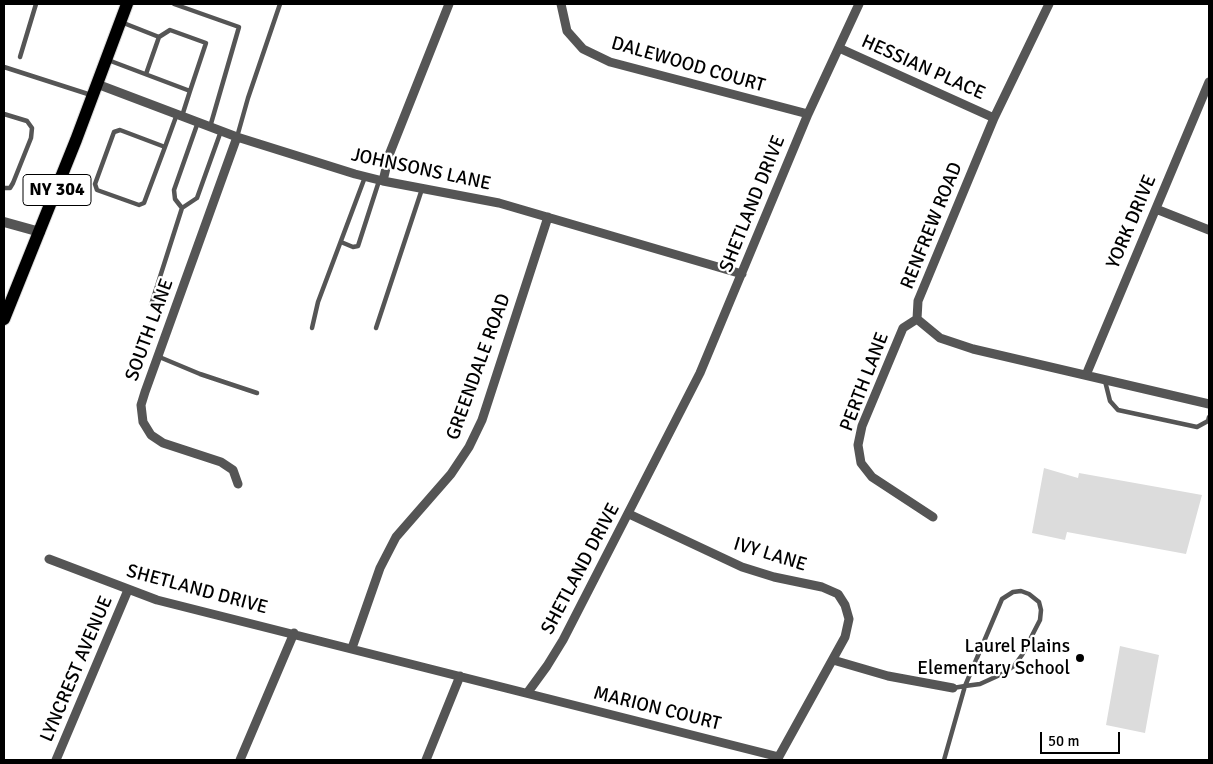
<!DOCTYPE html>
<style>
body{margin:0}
#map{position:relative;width:1213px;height:764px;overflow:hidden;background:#fff;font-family:Signika,sans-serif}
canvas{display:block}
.frame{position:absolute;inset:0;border:5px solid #000;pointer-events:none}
.scale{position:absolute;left:1040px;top:732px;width:80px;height:22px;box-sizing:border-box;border:2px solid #000;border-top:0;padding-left:6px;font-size:15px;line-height:18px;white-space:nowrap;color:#000;-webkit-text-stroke:4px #fff;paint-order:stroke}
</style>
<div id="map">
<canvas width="1213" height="764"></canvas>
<div class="frame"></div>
<div class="scale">50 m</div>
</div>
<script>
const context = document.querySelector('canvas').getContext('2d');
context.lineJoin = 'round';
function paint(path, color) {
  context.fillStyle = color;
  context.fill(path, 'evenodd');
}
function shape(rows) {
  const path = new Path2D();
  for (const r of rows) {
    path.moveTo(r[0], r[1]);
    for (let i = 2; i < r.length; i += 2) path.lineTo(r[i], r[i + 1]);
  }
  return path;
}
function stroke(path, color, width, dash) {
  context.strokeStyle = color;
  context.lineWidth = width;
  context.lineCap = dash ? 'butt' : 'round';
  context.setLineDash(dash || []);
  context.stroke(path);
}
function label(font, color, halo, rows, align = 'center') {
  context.font = font + ' Signika,sans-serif';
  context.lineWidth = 4.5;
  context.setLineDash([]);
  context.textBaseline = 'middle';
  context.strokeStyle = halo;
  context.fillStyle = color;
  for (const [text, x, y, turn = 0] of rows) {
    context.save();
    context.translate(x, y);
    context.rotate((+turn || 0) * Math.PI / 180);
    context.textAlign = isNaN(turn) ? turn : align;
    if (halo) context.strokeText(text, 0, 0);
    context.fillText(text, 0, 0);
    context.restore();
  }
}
paint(shape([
 [1044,468,1078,478,1079,473,1202,495,1186,554,1067,532,1065,540,1032,533],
 [1120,646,1159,655,1145,733,1106,725]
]), '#dcdcdc');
const primary = shape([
 [4,319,76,140,127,4]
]);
stroke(primary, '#dbdbdb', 14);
stroke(shape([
 [174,4,239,27,210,127],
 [121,22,159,37],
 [20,57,36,4],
 [108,60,190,91,182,116],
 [4,67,91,95],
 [146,74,159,37,170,30,206,43,190,91],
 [4,114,27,121,32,128,31,138,13,183,10,188,4,188],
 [198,122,174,190,175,199,182,208,197,198,221,131],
 [237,137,248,98,280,4],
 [165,147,120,130,114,132,95,184,97,190,139,205,144,203,165,147,177,114],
 [341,242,353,247,358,246,379,181],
 [151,305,182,208],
 [312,328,318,302,365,177],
 [376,328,422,189],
 [157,356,200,374,257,393],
 [1105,381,1110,401,1118,410,1197,427,1208,421,1209,417],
 [944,760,965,686,1002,599,1013,592,1021,591,1029,594,1039,602,1041,610,1040,620,1022,655,1014,666,1002,674,980,684,965,686,953,688]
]), '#555', 4.5);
stroke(shape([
 [561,4,567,31,583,49,610,62,808,114],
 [839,48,994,118],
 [97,84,237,137,355,174,383,181,499,203,742,274],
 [237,137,145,392,141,405,143,422,151,435,163,443,221,462,233,470,238,484],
 [383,181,389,155,449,4],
 [1156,209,1209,230],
 [917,319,918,301,994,118,1049,4],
 [917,319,940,338,973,349,1209,404],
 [917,319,903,328,862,426,858,445,861,463,872,477,933,517],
 [1086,375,1209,82],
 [629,514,742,567,774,577,822,587,838,594,845,605,849,619,845,637,777,760],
 [49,559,157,600,779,757],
 [352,648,380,568,396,537,451,474,469,447,482,420,548,217],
 [833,660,888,676,953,688],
 [528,692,547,666,563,640,700,373,808,114,859,4],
 [56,760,128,590],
 [240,760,294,633],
 [426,760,460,676]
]), '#555', 9);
stroke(shape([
 [4,222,40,232]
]), '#555', 10);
stroke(primary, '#000', 12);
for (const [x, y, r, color] of [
 [1080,658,5,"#000"]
]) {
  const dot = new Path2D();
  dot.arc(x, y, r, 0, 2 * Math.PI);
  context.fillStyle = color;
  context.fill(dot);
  stroke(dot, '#fff', 2);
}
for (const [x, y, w] of [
 [57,190,68]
]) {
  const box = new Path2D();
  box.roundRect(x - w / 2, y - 15.5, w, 31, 4);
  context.fillStyle = '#fff';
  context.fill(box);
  stroke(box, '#000', 1);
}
label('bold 18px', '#000', null, [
 ["NY 304",57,190]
]);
label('19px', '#000', '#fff', [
 ["DALEWOOD COURT",688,65,16],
 ["HESSIAN PLACE",923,68,24],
 ["JOHNSONS LANE",421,170,12],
 ["SHETLAND DRIVE",753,204,-68],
 ["YORK DRIVE",1132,222,-67],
 ["RENFREW ROAD",932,226,-68],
 ["SOUTH LANE",150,330,-70],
 ["GREENDALE ROAD",479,367,-70],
 ["PERTH LANE",865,382,-69],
 ["IVY LANE",770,555,17],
 ["SHETLAND DRIVE",581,569,-62],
 ["SHETLAND DRIVE",197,590,15],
 ["LYNCREST AVENUE",77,669,-67],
 ["MARION COURT",657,709,14]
]);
label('19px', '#000', '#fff', [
 ["Laurel Plains",1070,647],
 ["Elementary School",1070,669]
], 'right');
</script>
